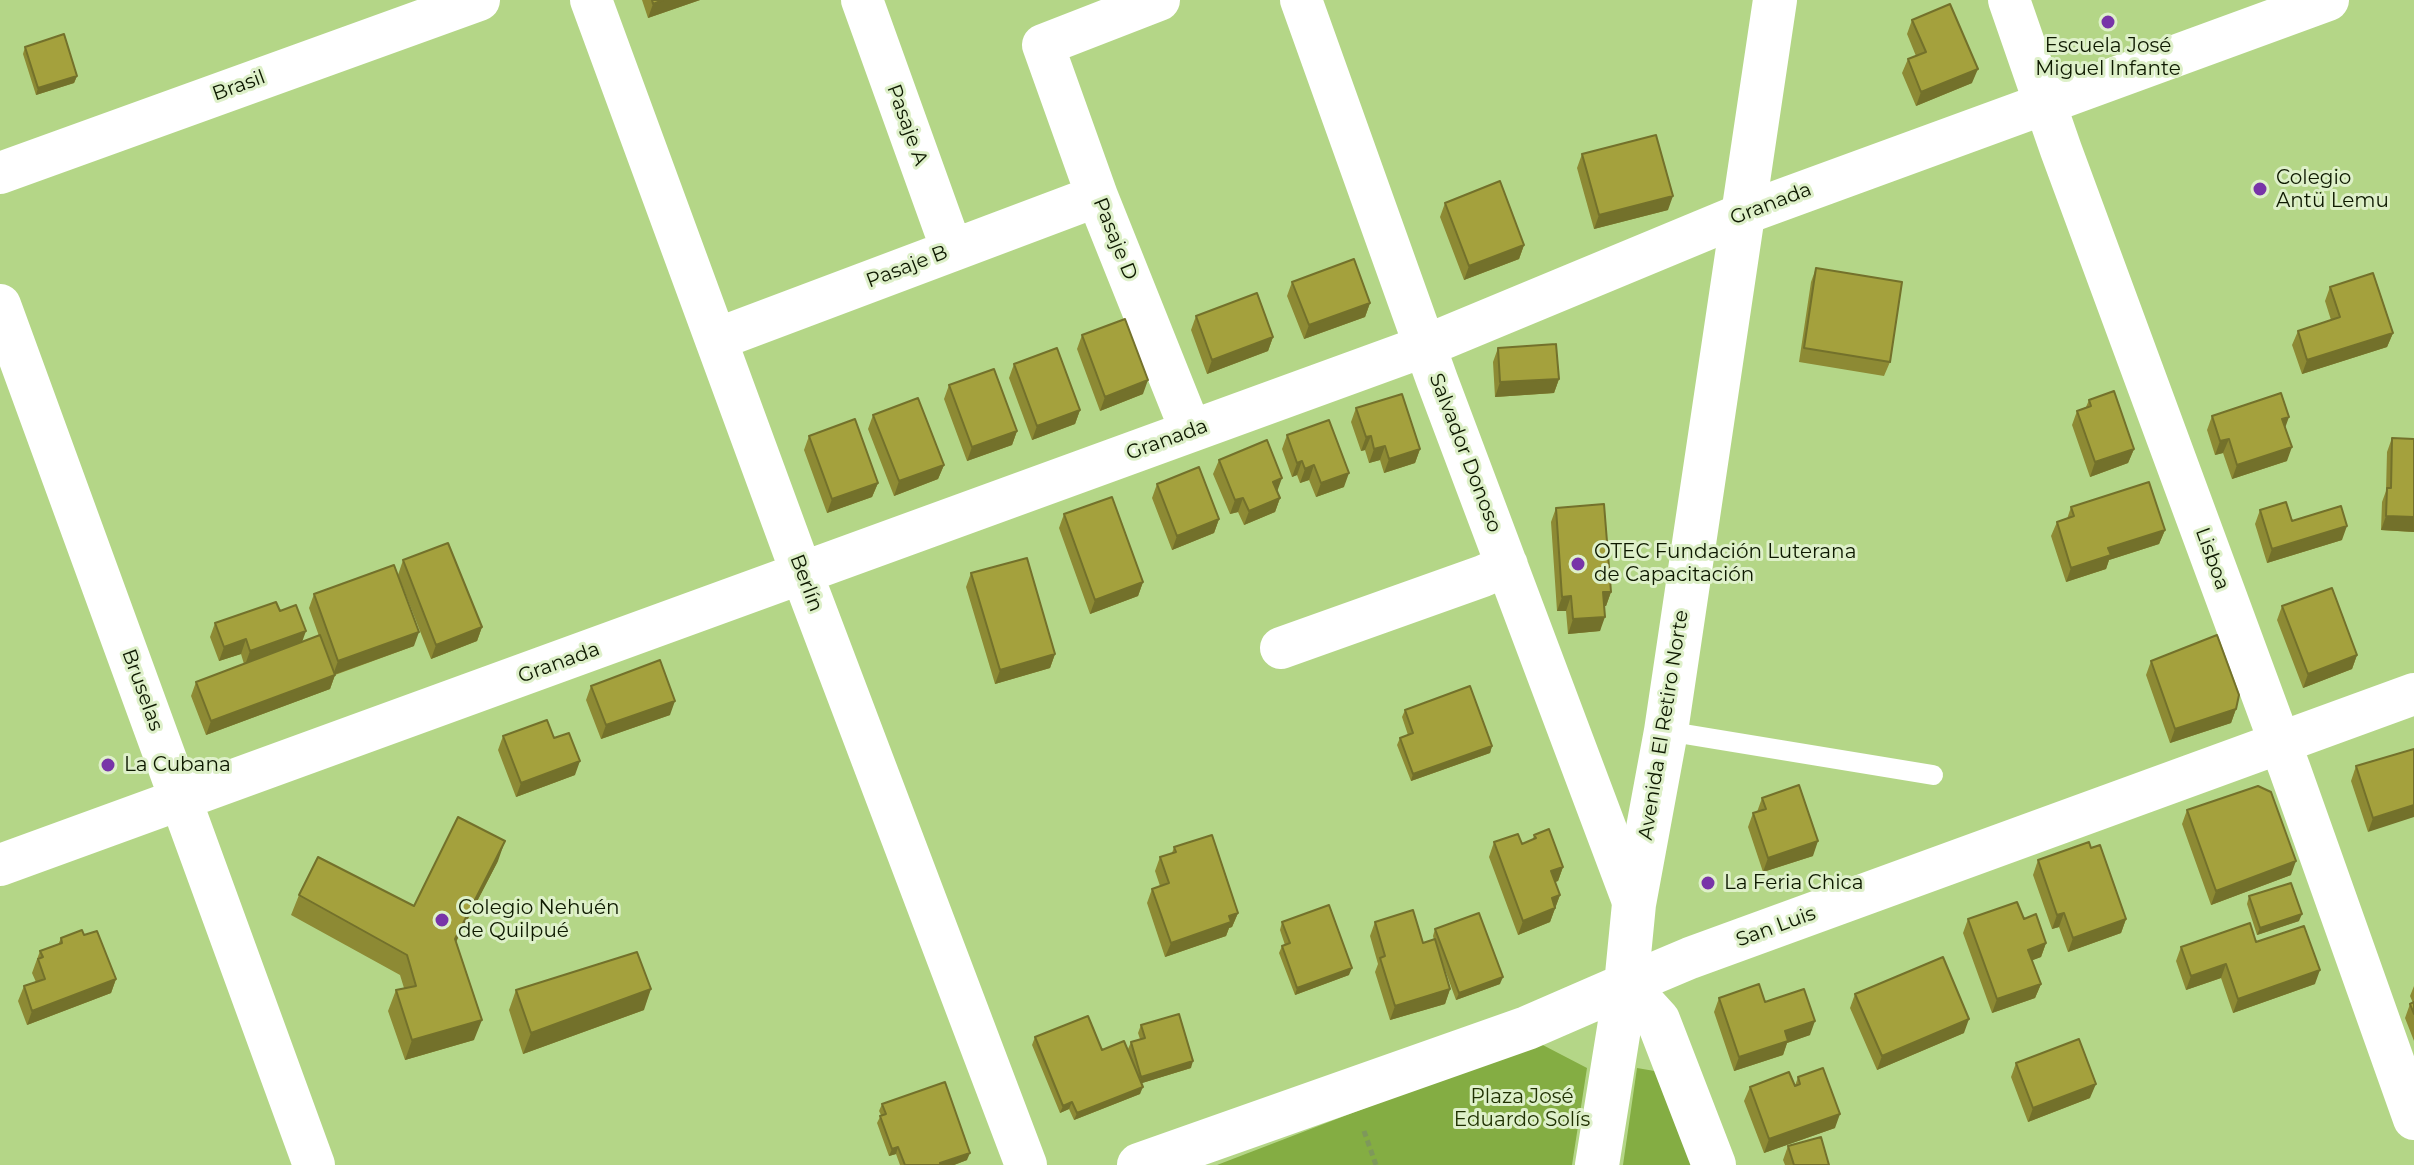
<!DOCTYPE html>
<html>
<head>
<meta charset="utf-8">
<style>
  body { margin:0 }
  canvas { display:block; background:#b4d687 }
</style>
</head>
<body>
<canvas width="2414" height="1165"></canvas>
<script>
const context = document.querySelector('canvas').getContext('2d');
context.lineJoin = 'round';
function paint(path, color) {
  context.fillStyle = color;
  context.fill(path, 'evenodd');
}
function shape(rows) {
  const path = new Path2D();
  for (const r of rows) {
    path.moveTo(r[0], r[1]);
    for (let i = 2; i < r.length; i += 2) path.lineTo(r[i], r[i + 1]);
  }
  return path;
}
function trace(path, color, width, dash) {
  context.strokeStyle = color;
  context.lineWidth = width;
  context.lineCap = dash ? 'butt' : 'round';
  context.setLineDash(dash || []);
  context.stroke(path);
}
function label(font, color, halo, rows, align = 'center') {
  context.font = font + ' Montserrat,sans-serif';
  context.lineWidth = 6;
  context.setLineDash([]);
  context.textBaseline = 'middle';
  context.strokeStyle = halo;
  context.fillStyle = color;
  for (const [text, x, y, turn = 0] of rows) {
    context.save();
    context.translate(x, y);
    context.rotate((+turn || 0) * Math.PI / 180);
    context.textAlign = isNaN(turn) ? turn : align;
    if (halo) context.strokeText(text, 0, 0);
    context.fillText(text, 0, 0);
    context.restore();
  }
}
paint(shape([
  [1537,1042,1587,1068,1572,1165,1217,1165],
  [1637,1068,1672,1074,1705,1165,1623,1165]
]), '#84ad43');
trace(shape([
  [1364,1131,1376,1165]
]), '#7e985b', 5, [6, 4]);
trace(shape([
  [1666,731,1933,775]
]), '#fff', 20);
trace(shape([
  [591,0,802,574,1026,1165],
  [862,0,952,250],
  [1159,0,1043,45,1097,196,1191,431],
  [1301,0,1437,380,1634,904],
  [2009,0,2061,150,2290,770,2414,1119],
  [0,173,479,0],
  [0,305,314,1165],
  [717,339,1097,196],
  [1281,648,1483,576,1507,565],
  [0,865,1425,346,1743,214,2328,0],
  [1626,985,1690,958,2414,694]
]), '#fff', 42);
trace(shape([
  [1626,985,1658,1020,1714,1165],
  [1139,1165,1527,1028,1626,985],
  [1597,1165,1626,985,1634,904,1666,731,1775,0]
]), '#fff', 44);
paint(shape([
  [642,0,700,0,648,18],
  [1912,20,1972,83,1916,106,1902,73,1908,59,1916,56,1907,34],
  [25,47,77,76,74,83,36,95,23,54],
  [1582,154,1668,210,1594,229,1577,168],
  [1445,203,1524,245,1519,259,1464,280,1440,217],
  [1816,268,1890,362,1884,376,1799,362,1811,282],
  [1292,282,1370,303,1365,317,1304,339,1287,296],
  [2330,287,2393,333,2387,347,2302,374,2292,345,2298,331,2331,320,2325,301],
  [1196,316,1273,337,1268,351,1207,374,1191,330],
  [1082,335,1143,394,1100,411,1077,349],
  [1498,348,1559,379,1554,393,1495,397,1493,362],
  [1014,364,1080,410,1075,424,1032,440,1009,378],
  [949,385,1017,431,1012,445,967,461,944,399],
  [2089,400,2134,449,2128,463,2090,477,2072,425,2077,411,2086,407],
  [1356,408,1420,449,1415,463,1384,473,1380,460,1369,463,1365,450,1361,451,1351,422],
  [873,415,944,465,938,479,894,496,868,429],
  [2212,416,2285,428,2287,461,2232,479,2223,453,2215,455,2207,430],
  [1287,435,1344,487,1316,497,1309,480,1300,483,1297,475,1292,477,1282,449],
  [809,436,878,483,872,497,827,513,804,450],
  [2392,438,2414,532,2381,530,2382,502,2386,491,2387,452],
  [1219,460,1277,492,1280,498,1275,512,1244,525,1238,512,1230,514,1213,474],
  [1157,484,1219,519,1214,533,1172,550,1152,498],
  [2071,507,2165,530,2159,544,2109,560,2106,569,2066,582,2051,536,2057,522,2067,519],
  [1556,508,1611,592,1606,606,1604,606,1600,631,1568,634,1566,611,1557,611,1551,522],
  [2260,510,2292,521,2342,540,2267,563,2255,524],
  [1064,514,1143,582,1138,596,1090,614,1059,528],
  [403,560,482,627,477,641,431,659,398,575],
  [971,573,1055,654,1050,668,995,684,966,587],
  [314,594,414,646,335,675,330,689,206,735,191,696,196,682,244,664,241,654,219,661,210,637,215,623,302,642,319,636,309,608],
  [2282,606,2357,655,2352,669,2303,688,2277,620],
  [2151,661,2236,709,2231,723,2170,743,2146,675],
  [591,686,670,715,601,739,586,700],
  [1405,710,1492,746,1490,753,1411,781,1397,745,1400,738,1408,735,1402,717],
  [503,736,575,775,516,797,498,750],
  [2414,749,2368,832,2351,781,2356,766],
  [1762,798,1813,856,1763,872,1748,827,1753,813,1757,812],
  [2187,810,2291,875,2211,905,2182,824],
  [1534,835,1563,867,1558,881,1555,882,1560,895,1550,922,1518,935,1489,857,1494,842,1522,844,1533,839],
  [1174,847,1238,913,1232,927,1229,928,1226,936,1165,957,1147,903,1152,889,1160,886,1155,871,1160,857,1172,853],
  [2038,860,2126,919,2121,933,2068,952,2059,927,2052,929,2033,875],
  [498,861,456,942,474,1040,405,1060,388,1011,396,990,404,988,400,975,291,915,299,895,414,906],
  [2249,896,2299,921,2257,935,2247,904],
  [1968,919,2046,943,2041,957,2032,960,2041,984,2035,998,1992,1013,1963,933],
  [1282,922,1349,975,1295,995,1279,953,1282,946,1285,945,1280,930],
  [1375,922,1423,943,1434,940,1433,936,1435,929,1500,984,1456,1000,1437,948,1450,989,1445,1004,1390,1020,1375,972,1378,964,1370,936],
  [84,935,116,979,111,993,27,1025,18,1001,24,986,36,982,32,973,40,951,58,945,61,938],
  [2256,942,2315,984,2233,1013,2221,978,2186,990,2176,961,2181,947],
  [2414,986,2414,1041,2405,1018,2410,1004,2413,1003,2410,996],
  [516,990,644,1010,523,1054,509,1010],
  [1855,994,1964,1033,1877,1070,1850,1008],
  [1719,998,1765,1002,1810,1035,1787,1043,1783,1055,1734,1071,1714,1012],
  [1141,1025,1191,1068,1142,1083,1140,1094,1074,1120,1069,1109,1060,1113,1032,1045,1035,1037,1102,1050,1128,1049,1131,1042,1140,1039,1138,1033],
  [2016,1063,2090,1098,2028,1122,2011,1077],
  [1798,1077,1835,1128,1764,1153,1744,1101,1750,1087,1795,1086],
  [882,1104,967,1160,954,1165,900,1165,896,1154,889,1156,877,1123,881,1115,879,1111],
  [1788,1146,1829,1165,1785,1165,1783,1160]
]), '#8d8a34');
paint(shape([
  [663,0,700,0,648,18,653,4],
  [1978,69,1972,83,1916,106,1921,92],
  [77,76,74,83,36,95,38,88],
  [1673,196,1668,210,1594,229,1599,215],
  [1524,245,1519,259,1464,280,1469,266],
  [1370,303,1365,317,1304,339,1309,325],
  [2393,333,2387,347,2302,374,2307,360],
  [1273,337,1268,351,1207,374,1212,360],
  [1559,379,1554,393,1495,397,1500,382],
  [1148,380,1143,394,1100,411,1105,397],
  [1080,410,1075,424,1032,440,1037,426],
  [2289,417,2284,431,2282,419],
  [1017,431,1012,445,967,461,972,447],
  [1371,436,1365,450,1361,451,1366,437],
  [2229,439,2223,453,2215,455,2220,441],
  [1385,446,1380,460,1369,463,1374,449],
  [2292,447,2287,461,2232,479,2237,465],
  [1420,449,1415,463,1384,473,1389,459],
  [2134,449,2128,463,2090,477,2095,462],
  [1302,461,1297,475,1292,477,1297,463],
  [944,465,938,479,894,496,899,481],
  [1314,465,1309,480,1300,483,1305,469],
  [1349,473,1344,487,1316,497,1321,483],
  [1282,478,1277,492,1273,482],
  [878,483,872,497,827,513,832,499],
  [1243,498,1238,512,1230,514,1235,500],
  [1280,498,1275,512,1244,525,1249,511],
  [2386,516,2414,517,2414,532,2381,530],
  [1219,519,1214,533,1172,550,1177,536],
  [2347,526,2342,540,2267,563,2272,549],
  [2165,530,2159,544,2109,560,2106,569,2066,582,2071,568,2108,548],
  [1143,582,1138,596,1090,614,1095,600],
  [1603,592,1611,592,1606,606,1598,606],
  [1571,596,1566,611,1557,611,1562,597],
  [1605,617,1600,631,1568,634,1573,619],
  [482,627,477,641,431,659,436,645],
  [306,631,301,645,245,665,250,651],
  [419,632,414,646,333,675,338,661],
  [246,639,241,654,219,661,224,647],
  [1055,654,1050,668,995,684,1000,670],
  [2357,655,2352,669,2303,688,2308,674],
  [335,675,330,689,206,735,211,721],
  [675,701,670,715,601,739,606,725],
  [2236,709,2231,723,2170,743,2175,729],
  [1492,746,1490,753,1411,781,1413,774],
  [580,761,575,775,516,797,521,783],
  [2414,805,2414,817,2368,832,2373,818],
  [505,841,498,861,447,959,455,939],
  [1818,841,1813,856,1763,872,1768,858],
  [2296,861,2291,875,2211,905,2216,891],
  [1563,867,1558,881,1546,885,1551,871],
  [1560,895,1550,922,1518,935,1523,921,1552,898],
  [1238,913,1232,927,1229,928,1226,936,1165,957,1171,943,1229,916],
  [2064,913,2059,927,2052,929,2057,915],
  [2302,914,2299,921,2257,935,2260,928],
  [2126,919,2121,933,2068,952,2073,938],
  [2046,943,2041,957,2023,964,2028,950],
  [2226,964,2221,978,2186,990,2191,976],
  [1352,968,1349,975,1295,995,1297,988],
  [2320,970,2315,984,2233,1013,2238,999],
  [1503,977,1500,984,1456,1000,1459,993],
  [116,979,111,993,27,1025,32,1011],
  [2041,984,2035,998,1992,1013,1997,999],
  [651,989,644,1010,523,1054,531,1033],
  [1450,989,1445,1004,1390,1020,1395,1006],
  [1969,1019,1964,1033,1877,1070,1882,1056],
  [482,1020,474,1040,405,1060,412,1040],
  [1815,1021,1810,1035,1787,1043,1783,1055,1734,1071,1739,1057,1785,1031],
  [1193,1061,1191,1068,1139,1084,1141,1077],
  [2096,1084,2090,1098,2028,1122,2033,1108],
  [1143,1087,1140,1094,1074,1120,1077,1113],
  [1072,1102,1069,1109,1060,1113,1063,1106],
  [1840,1114,1835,1128,1764,1153,1769,1139],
  [898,1147,896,1154,889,1156,892,1149],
  [970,1153,967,1160,954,1165,939,1165,940,1163]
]), '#73712b');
const building = shape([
  [652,0,663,0,653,4,652,0],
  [1950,4,1978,69,1921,92,1908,59,1926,52,1912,20,1950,4],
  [64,34,77,76,38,88,25,47,64,34],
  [1656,135,1673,196,1599,215,1582,154,1656,135],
  [1500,181,1524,245,1469,266,1445,203,1500,181],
  [1354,259,1370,303,1309,325,1292,282,1354,259],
  [1816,268,1902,282,1890,362,1804,348,1816,268],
  [2373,273,2393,333,2307,360,2298,331,2340,317,2330,287,2373,273],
  [1257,293,1273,337,1212,360,1196,316,1257,293],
  [1125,319,1148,380,1105,397,1082,335,1125,319],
  [1556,344,1559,379,1500,382,1498,348,1556,344],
  [1057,348,1080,410,1037,426,1014,364,1057,348],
  [994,369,1017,431,972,447,949,385,994,369],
  [2114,391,2134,449,2095,462,2077,411,2091,406,2089,400,2114,391],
  [2281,393,2289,417,2282,419,2292,447,2237,465,2229,439,2220,441,2212,416,2281,393],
  [1402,394,1420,449,1389,459,1385,446,1374,449,1371,436,1366,437,1356,408,1402,394],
  [918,398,944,465,899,481,873,415,918,398],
  [855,419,878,483,832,499,809,436,855,419],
  [1329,420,1349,473,1321,483,1314,465,1305,469,1302,461,1297,463,1287,435,1329,420],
  [2392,438,2414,439,2414,517,2386,516,2387,488,2391,488,2392,438],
  [1267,440,1282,478,1273,482,1280,498,1249,511,1243,498,1235,500,1219,460,1267,440],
  [1199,467,1219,519,1177,536,1157,484,1199,467],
  [2149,482,2165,530,2108,548,2111,555,2071,568,2057,522,2074,516,2071,507,2149,482],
  [1112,497,1143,582,1095,600,1064,514,1112,497],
  [2286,502,2292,521,2341,506,2347,526,2272,549,2260,510,2286,502],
  [1604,504,1611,592,1603,592,1605,617,1573,619,1571,596,1562,597,1556,508,1604,504],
  [448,543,482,627,436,645,403,560,448,543],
  [1027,558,1055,654,1000,670,971,573,1027,558],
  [394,565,419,632,338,661,314,594,394,565],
  [2332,588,2357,655,2308,674,2282,606,2332,588],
  [276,602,280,611,296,605,306,631,250,651,246,639,224,647,215,623,276,602],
  [320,635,335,675,211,721,196,682,320,635],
  [2217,635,2239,695,2236,709,2175,729,2151,661,2217,635],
  [660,660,675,701,606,725,591,686,660,660],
  [1470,686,1492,746,1413,774,1400,738,1413,733,1405,710,1470,686],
  [547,720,554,738,569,733,580,761,521,783,503,736,547,720],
  [2414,749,2414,805,2373,818,2356,766,2414,749],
  [1799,785,1818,841,1768,858,1753,813,1766,809,1762,798,1799,785],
  [2258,786,2271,792,2296,861,2216,891,2187,810,2258,786],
  [458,817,505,841,455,939,482,1020,412,1040,396,990,416,986,407,955,299,895,318,857,414,906,458,817],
  [1549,829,1563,867,1551,871,1560,895,1552,898,1555,908,1523,921,1494,842,1518,834,1522,844,1536,838,1534,835,1549,829],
  [1212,835,1238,913,1229,916,1231,922,1171,943,1152,889,1169,883,1160,857,1176,852,1174,847,1212,835],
  [2089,842,2091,848,2100,845,2126,919,2073,938,2064,913,2057,915,2038,860,2089,842],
  [2291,883,2302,914,2260,928,2249,896,2291,883],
  [2017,902,2024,919,2036,914,2046,943,2028,950,2041,984,1997,999,1968,919,2017,902],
  [1329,905,1352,968,1297,988,1282,946,1290,943,1282,922,1329,905],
  [1413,910,1423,943,1435,939,1450,989,1395,1006,1380,958,1385,956,1375,922,1413,910],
  [1479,913,1503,977,1459,993,1435,929,1479,913],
  [2250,923,2256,942,2304,926,2320,970,2238,999,2226,964,2191,976,2181,947,2250,923],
  [82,930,84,935,97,931,116,979,32,1011,24,986,45,979,38,959,43,957,40,951,62,943,61,938,82,930],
  [637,952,651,989,531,1033,516,990,637,952],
  [1943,957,1969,1019,1882,1056,1855,994,1943,957],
  [1759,984,1765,1002,1804,989,1815,1021,1785,1031,1788,1041,1739,1057,1719,998,1759,984],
  [2414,1002,2414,1014,2410,1004,2414,1002],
  [1179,1014,1193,1061,1141,1077,1131,1042,1145,1038,1141,1025,1179,1014],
  [1088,1016,1102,1050,1124,1041,1143,1087,1077,1113,1072,1102,1063,1106,1035,1037,1088,1016],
  [2079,1039,2096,1084,2033,1108,2016,1063,2079,1039],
  [1823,1068,1840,1114,1769,1139,1750,1087,1789,1072,1795,1086,1800,1084,1798,1077,1823,1068],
  [945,1082,970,1153,940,1163,941,1165,905,1165,898,1147,892,1149,880,1116,886,1114,882,1104,945,1082],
  [1821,1137,1829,1165,1794,1165,1788,1146,1821,1137]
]);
paint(building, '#a4a13d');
trace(building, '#73712b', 2);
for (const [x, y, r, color] of [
  [2108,22,8,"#7834a8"],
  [2260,189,8,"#7834a8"],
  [1578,564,8,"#7834a8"],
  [108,765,8,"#7834a8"],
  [1708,883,8,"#7834a8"],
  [442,920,8,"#7834a8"]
]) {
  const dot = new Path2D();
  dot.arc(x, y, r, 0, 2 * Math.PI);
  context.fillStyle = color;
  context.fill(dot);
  trace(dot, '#def0c9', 3);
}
label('20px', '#0e1900', '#def0c9', [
  ["Escuela José",2108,46,"center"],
  ["Miguel Infante",2108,69,"center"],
  ["Colegio",2276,178],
  ["Antü Lemu",2276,201],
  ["OTEC Fundación Luterana",1594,552],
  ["de Capacitación",1594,575],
  ["La Cubana",124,765],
  ["La Feria Chica",1724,883],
  ["Colegio Nehuén",458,908],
  ["de Quilpué",458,931]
], 'left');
label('20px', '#0e1900', '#def0c9', [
  ["Brasil",239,86,-20],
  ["Pasaje A",907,125,70],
  ["Granada",1771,204,-21],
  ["Pasaje D",1115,239,68],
  ["Pasaje B",907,267,-21],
  ["Granada",1167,440,-20],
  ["Salvador Donoso",1465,453,69],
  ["Lisboa",2212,559,70],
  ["Berlín",806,583,69],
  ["Granada",559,663,-20],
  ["Bruselas",142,690,70],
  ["Avenida El Retiro Norte",1664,725,-81],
  ["San Luis",1776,927,-20]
]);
label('20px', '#1f3001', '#def0c9', [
  ["Plaza José",1522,1097],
  ["Eduardo Solís",1522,1120]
]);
</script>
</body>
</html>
